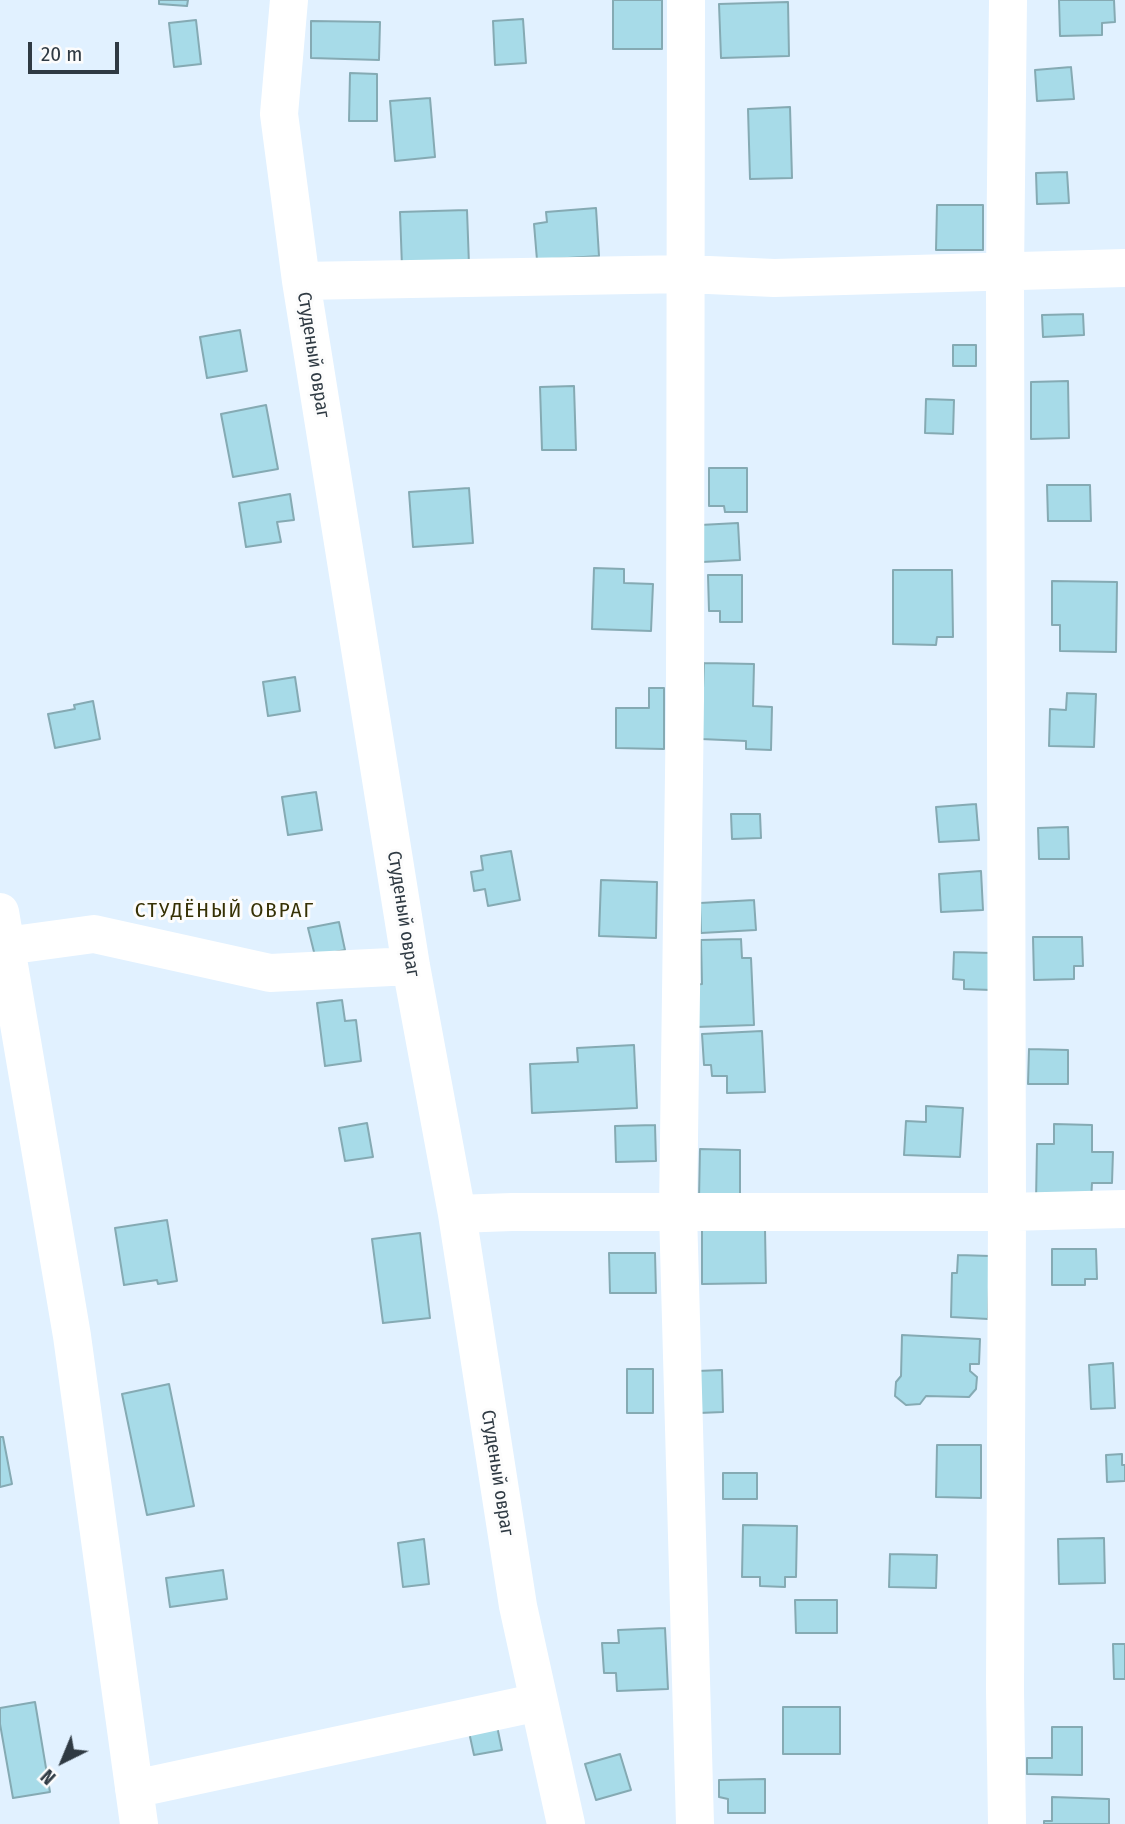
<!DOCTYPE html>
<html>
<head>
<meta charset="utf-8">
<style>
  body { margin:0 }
  #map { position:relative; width:1125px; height:1824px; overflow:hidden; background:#e1f1ff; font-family:"Fira Sans Condensed",sans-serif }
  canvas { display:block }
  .north { position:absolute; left:28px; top:1726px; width:70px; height:70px; -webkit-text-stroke:5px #fcfcfc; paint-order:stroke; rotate:223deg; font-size:19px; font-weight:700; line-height:28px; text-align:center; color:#2f3a43 }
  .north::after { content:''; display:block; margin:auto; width:24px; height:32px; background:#2f3a43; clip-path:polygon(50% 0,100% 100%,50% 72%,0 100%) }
  .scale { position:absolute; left:28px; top:42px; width:91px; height:32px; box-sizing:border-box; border:4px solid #2f3a43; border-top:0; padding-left:9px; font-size:21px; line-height:24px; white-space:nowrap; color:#2f3a43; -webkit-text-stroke:5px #fcfcfc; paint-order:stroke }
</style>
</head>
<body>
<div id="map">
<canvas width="1125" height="1824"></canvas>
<div class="north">N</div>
<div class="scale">20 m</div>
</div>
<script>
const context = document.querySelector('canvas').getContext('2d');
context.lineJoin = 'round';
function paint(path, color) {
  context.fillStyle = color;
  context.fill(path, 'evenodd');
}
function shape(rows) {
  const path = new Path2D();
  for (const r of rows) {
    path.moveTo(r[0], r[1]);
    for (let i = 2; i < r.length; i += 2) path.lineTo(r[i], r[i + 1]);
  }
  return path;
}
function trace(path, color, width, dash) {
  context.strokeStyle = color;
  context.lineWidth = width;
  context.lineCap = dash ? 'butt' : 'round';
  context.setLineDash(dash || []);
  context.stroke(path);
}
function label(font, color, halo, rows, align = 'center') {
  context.font = font + ' "Fira Sans Condensed",sans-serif';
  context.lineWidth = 6;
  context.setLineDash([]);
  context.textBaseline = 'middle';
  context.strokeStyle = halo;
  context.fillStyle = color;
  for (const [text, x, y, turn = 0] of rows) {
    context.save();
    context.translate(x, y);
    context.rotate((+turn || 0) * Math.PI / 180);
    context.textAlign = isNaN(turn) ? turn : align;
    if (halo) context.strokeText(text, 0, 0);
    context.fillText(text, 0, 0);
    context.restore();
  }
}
const building = shape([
  [159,0,188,0,187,6,159,4,159,0],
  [613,0,662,0,662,49,613,49,613,0],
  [1059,0,1114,0,1115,22,1102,23,1102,35,1060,36,1059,0],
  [788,2,789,56,721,58,719,4,788,2],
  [523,19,526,63,495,65,493,21,523,19],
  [196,20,201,64,174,67,169,23,196,20],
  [311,21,380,22,379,60,311,58,311,21],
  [1071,67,1074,99,1037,101,1035,70,1071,67],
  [350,73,377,74,377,121,349,121,350,73],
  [430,98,435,157,395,161,390,101,430,98],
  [790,107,792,178,750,179,748,109,790,107],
  [1067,172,1069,203,1037,204,1036,173,1067,172],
  [937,205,983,205,983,250,936,250,937,205],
  [596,208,599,256,537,260,534,224,547,222,546,212,596,208],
  [467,210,469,265,402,267,400,212,467,210],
  [1083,314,1084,335,1043,337,1042,315,1083,314],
  [240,330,247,371,207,378,200,337,240,330],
  [953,345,976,345,976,366,953,366,953,345],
  [1068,381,1069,438,1031,439,1031,382,1068,381],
  [574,386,576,450,542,450,540,387,574,386],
  [926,399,954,400,953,434,925,433,926,399],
  [266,405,278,469,233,477,221,414,266,405],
  [709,468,747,468,747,512,725,512,724,506,709,506,709,468],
  [1047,485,1090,485,1091,521,1048,521,1047,485],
  [469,488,473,543,413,547,409,492,469,488],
  [290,494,294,520,277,522,281,542,246,547,239,503,290,494],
  [738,523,740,560,702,562,700,525,738,523],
  [594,568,624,569,624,583,653,584,651,631,592,629,594,568],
  [893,570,952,570,953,637,937,637,936,645,893,644,893,570],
  [708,575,742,575,742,622,720,622,720,611,709,611,708,575],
  [1052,581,1117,582,1116,652,1060,651,1060,625,1052,625,1052,581],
  [704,663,754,664,753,706,772,707,771,750,746,749,746,741,701,739,704,663],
  [295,677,300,711,268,716,263,682,295,677],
  [649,688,664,688,664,749,616,748,616,708,649,708,649,688],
  [1067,693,1096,694,1094,747,1049,746,1050,709,1066,710,1067,693],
  [93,701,100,739,55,748,48,714,75,709,74,705,93,701],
  [316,792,322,830,288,835,282,797,316,792],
  [976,804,979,840,939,842,936,807,976,804],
  [731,814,760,814,761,838,732,839,731,814],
  [1068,827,1069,859,1039,859,1038,828,1068,827],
  [511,851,520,900,488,906,485,889,474,891,471,872,483,870,481,856,511,851],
  [981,871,983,910,941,912,939,874,981,871],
  [601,880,657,882,656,938,599,936,601,880],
  [754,900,756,930,701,933,700,903,754,900],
  [339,922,345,950,315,956,308,928,339,922],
  [1033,937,1082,937,1083,966,1074,966,1074,979,1034,980,1033,937],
  [741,939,742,958,751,958,754,1025,696,1027,694,985,702,984,701,940,741,939],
  [954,952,992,953,991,990,964,989,964,980,953,979,954,952],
  [342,1000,345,1021,356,1020,361,1061,325,1066,317,1003,342,1000],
  [762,1031,765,1092,727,1093,727,1076,712,1076,711,1065,704,1065,702,1034,762,1031],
  [634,1045,637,1108,532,1113,530,1064,578,1062,577,1048,634,1045],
  [1029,1049,1068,1050,1068,1084,1028,1084,1029,1049],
  [926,1106,963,1108,960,1157,904,1155,906,1121,926,1122,926,1106],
  [367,1123,373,1157,345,1161,339,1128,367,1123],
  [1054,1124,1092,1125,1092,1152,1113,1152,1112,1183,1092,1183,1091,1202,1036,1202,1037,1144,1054,1144,1054,1124],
  [655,1125,656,1161,616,1162,615,1126,655,1125],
  [700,1149,740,1150,740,1199,699,1199,700,1149],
  [167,1220,177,1281,158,1284,157,1280,124,1285,115,1228,167,1220],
  [702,1229,765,1229,766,1283,702,1284,702,1229],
  [420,1233,430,1318,383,1323,372,1239,420,1233],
  [1052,1249,1096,1249,1097,1279,1085,1279,1085,1285,1052,1285,1052,1249],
  [609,1253,655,1253,656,1293,610,1293,609,1253],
  [958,1255,990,1256,988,1319,951,1317,952,1273,957,1273,958,1255],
  [902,1335,980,1339,979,1364,970,1364,970,1371,977,1377,976,1389,969,1397,926,1396,920,1404,906,1405,895,1396,896,1382,901,1376,902,1335],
  [1113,1363,1115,1408,1091,1409,1089,1365,1113,1363],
  [627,1369,653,1369,653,1413,627,1413,627,1369],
  [722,1370,723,1412,699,1413,697,1371,722,1370],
  [169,1384,194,1506,147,1515,122,1394,169,1384],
  [0,1437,3,1437,12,1484,0,1487,0,1437],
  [937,1445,981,1445,981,1498,936,1497,937,1445],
  [1122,1454,1122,1465,1125,1465,1125,1481,1107,1482,1106,1455,1122,1454],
  [723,1473,757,1473,757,1499,723,1499,723,1473],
  [743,1525,797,1526,796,1577,785,1577,785,1587,760,1586,760,1577,742,1577,743,1525],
  [1104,1538,1105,1583,1059,1584,1058,1539,1104,1538],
  [424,1539,429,1584,403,1587,398,1543,424,1539],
  [890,1554,937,1555,936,1588,889,1587,890,1554],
  [223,1570,227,1599,170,1607,166,1578,223,1570],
  [795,1600,837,1600,837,1633,796,1633,795,1600],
  [665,1628,668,1689,617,1691,616,1673,604,1673,602,1643,619,1643,618,1630,665,1628],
  [1113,1644,1125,1644,1125,1679,1114,1679,1113,1644],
  [35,1702,50,1792,13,1798,0,1724,0,1708,35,1702],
  [783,1707,840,1707,840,1754,783,1754,783,1707],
  [497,1726,502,1750,474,1755,469,1732,497,1726],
  [1052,1727,1082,1727,1082,1775,1027,1774,1027,1758,1052,1758,1052,1727],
  [620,1754,631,1790,596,1800,585,1764,620,1754],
  [765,1779,765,1813,728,1813,728,1799,719,1797,719,1780,765,1779],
  [1052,1797,1109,1799,1109,1824,1044,1824,1044,1821,1052,1821,1052,1797]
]);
paint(building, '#a7dbe8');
trace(building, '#85aab3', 2);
trace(shape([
  [289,0,279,114,301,281,411,966,457,1214,518,1606,566,1824],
  [686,0,685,701,678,1212,695,1824],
  [301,281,687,274,774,278,1125,268],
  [0,912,72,1336,139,1824],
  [6,946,94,934,270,973,411,966],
  [457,1214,512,1212,1007,1212,1125,1209],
  [134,1789,539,1702],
  [1007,1824,1005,1690,1007,1212,1005,273,1008,0]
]), '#fff', 38);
label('19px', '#2f3a43', '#fcfcfc', [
  ["Студеный овраг",313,355,81],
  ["Студеный овраг",403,914,81],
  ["Студеный овраг",497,1473,81]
]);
context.letterSpacing = '2px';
label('21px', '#363105', '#fcfcfc', [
  ["СТУДЁНЫЙ ОВРАГ",225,911]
]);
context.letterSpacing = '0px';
</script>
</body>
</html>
